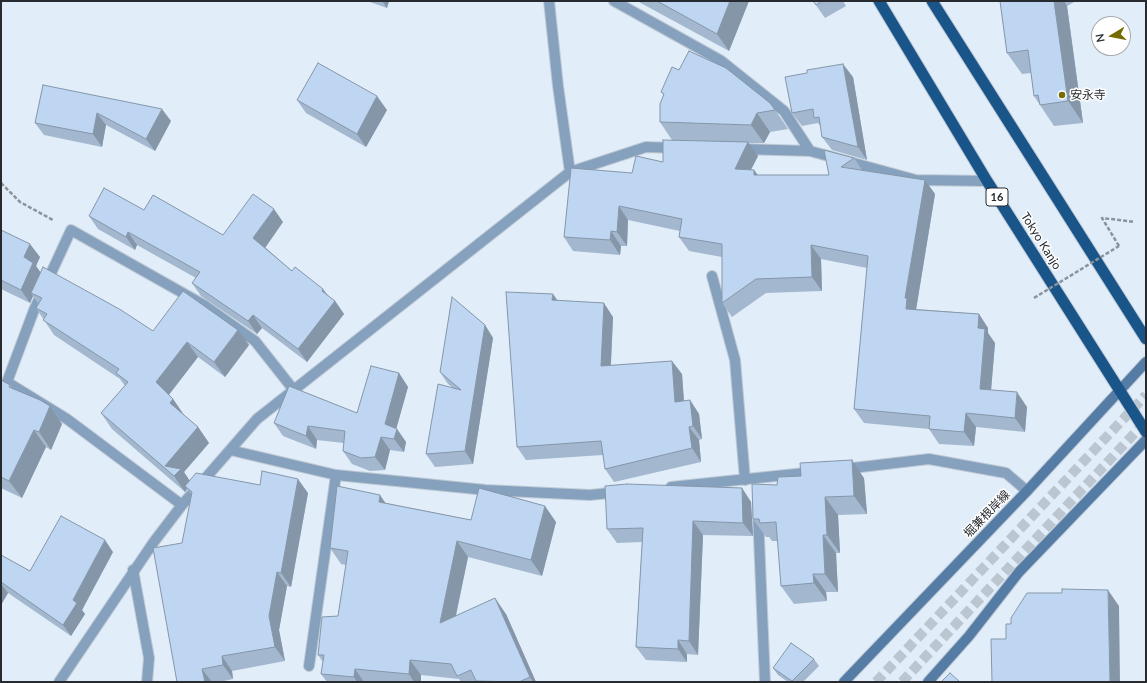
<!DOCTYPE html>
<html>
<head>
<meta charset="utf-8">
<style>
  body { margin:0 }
  #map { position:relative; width:1147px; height:683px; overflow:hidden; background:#e1edf9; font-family:Lato,sans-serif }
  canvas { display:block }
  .frame { position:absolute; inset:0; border:2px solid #272b30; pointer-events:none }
  .north { position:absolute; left:1091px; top:16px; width:40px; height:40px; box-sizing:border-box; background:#fff; border:1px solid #a9aaac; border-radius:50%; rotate:260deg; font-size:11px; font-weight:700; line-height:16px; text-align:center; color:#272b30 }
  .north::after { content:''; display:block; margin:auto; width:14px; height:18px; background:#776b04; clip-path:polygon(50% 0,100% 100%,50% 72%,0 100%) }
</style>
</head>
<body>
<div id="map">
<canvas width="1147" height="683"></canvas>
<div class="frame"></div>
<div class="north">N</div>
</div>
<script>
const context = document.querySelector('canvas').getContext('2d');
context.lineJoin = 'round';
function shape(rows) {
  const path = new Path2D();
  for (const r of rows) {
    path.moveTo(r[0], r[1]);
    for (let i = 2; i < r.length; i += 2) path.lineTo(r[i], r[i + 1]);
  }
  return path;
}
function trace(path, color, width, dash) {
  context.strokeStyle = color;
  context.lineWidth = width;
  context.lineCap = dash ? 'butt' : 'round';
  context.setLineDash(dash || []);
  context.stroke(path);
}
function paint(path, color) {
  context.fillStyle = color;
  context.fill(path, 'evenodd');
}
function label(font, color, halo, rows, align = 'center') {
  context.font = font + ' Lato,"Noto Sans JP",sans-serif';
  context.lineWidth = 3;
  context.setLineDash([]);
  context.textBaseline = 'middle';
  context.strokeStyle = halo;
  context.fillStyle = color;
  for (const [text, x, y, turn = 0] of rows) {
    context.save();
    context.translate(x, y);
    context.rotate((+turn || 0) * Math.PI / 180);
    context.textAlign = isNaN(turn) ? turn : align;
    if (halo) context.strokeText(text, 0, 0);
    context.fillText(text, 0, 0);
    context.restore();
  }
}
trace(shape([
  [876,682,1146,395],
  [902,682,1146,421]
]), '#bcc6d1', 10, [10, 5]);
const service = shape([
  [309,666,336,475]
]);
const minor = shape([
  [549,1,558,86,570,172],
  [614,1,720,60,784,111,810,151],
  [741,149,810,151,916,180,987,181],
  [712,276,735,360,745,480],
  [230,450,336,475,486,490,590,495,619,492],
  [844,469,929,459,1006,473,1027,491],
  [671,487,814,472],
  [182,505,67,419,7,382,34,310,71,230,204,305,255,341,293,389],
  [758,514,765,682],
  [133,570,149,658,147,682],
  [59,682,153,543,182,505,257,419,570,172,646,147,677,148]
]);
const secondary = shape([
  [844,682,1027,491,1146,362],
  [928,682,969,636,1019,572,1146,440]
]);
const trunk = shape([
  [879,1,987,181,1146,432],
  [932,1,1146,339]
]);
trace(service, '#c0cad5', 12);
trace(minor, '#c0cad5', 12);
trace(secondary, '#c0cad5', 12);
trace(trunk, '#c0cad5', 13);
trace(shape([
  [1,183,20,202,53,220],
  [1119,246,1102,218,1135,222]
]), '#8b939c', 2.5, [4, 2]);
trace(service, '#86a1bd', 10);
trace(minor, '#86a1bd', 10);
trace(secondary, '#557ca5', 10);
trace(trunk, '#1a558a', 11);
trace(shape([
  [1034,298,1119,246]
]), '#8b939c', 2.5, [4, 2]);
paint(shape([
  [367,1,389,1,387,8],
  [637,1,749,1,729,51],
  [813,1,843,1,846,6,825,18],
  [1000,1,1076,1,1067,6,1083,123,1054,126,1034,96,1031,73,1022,74,1007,53],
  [679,70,770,103,788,129,770,132,764,143,748,143,758,156,751,170,754,170,758,175,829,175,824,150,854,158,862,170,925,180,935,194,916,309,979,314,988,328,988,333,995,343,991,390,1027,407,1025,432,976,427,974,446,939,444,929,429,864,423,854,409,867,268,821,259,822,291,766,293,732,317,722,303,722,257,689,251,679,237,680,231,628,220,627,246,621,246,620,255,573,251,564,237,632,173,663,162,672,140,660,122,664,95,661,92],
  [853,77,867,160,832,150,822,137,821,127,818,123,802,126,792,113],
  [43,85,171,121,155,151,106,125,102,147,44,135,35,123],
  [297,100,387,110,366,147,306,113],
  [144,210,223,235,283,222,265,247,292,271,335,301,344,314,307,362,262,328,257,334,201,296,192,283,196,278,137,245,135,250,98,229,89,216],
  [1,230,40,257,36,266,41,273,153,331,249,345,225,377,198,357,169,395,173,399,184,415,198,427,209,443,184,472,189,481,260,485,308,493,291,587,287,586,279,630,285,661,232,671,233,679,219,682,177,682,182,543,192,495,187,489,185,492,112,429,101,413,125,386,120,379,54,335,36,308,38,303,33,296,30,303,1,289],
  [553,294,557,301,613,317,611,365,682,374,684,401,690,400,699,414,702,439,699,440,701,462,614,482,605,469,603,455,526,460,517,447],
  [485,325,493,338,473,464,435,467,426,454,453,388,448,384,440,372],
  [399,373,408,387,396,428,406,442,404,452,390,450,385,470,370,471,352,464,343,451,344,443,317,440,316,449,283,436,274,423,357,413],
  [1,380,10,385,13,389,50,406,62,424,51,450,46,447,22,498,1,488],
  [864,478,867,514,838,515,840,553,836,553,838,592,826,592,827,601,794,604,781,586,778,541,772,541,769,537,766,537,753,519,777,485],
  [742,488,751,502,753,536,703,535,698,655,687,654,687,662,646,660,636,647,642,542,617,543,607,529],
  [386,503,471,520,556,522,542,576,468,557,456,616,506,614,536,682,461,682,459,679,421,675,421,682,327,682,321,674,323,662,318,655,338,616,346,565,341,564,330,548],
  [113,552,82,610,85,614,71,636,8,593,1,605,1,555,30,571],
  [814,659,819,666,803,682,788,682,778,675,773,668]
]), '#a3b8cf');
paint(shape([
  [382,1,389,1,387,8],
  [730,1,749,1,729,51,717,34],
  [1054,1,1064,1,1067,6,1083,123,1068,101],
  [843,64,853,77,867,160,858,147],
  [377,96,387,110,366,147,357,134],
  [770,103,783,122,788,129,775,110],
  [162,109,171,121,155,151,146,139],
  [97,113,106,125,102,147,93,134],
  [757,113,770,132,764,143,751,125],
  [748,142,758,156,744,183,735,169],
  [754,170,764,184,754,175],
  [925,180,935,194,916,310,906,309,905,298],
  [619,206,628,220,627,246,617,232],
  [274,209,283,222,263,251,253,238],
  [611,231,621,246,620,255,610,240],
  [128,232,137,245,135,250,126,237],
  [30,244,40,257,36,266,43,276,31,293,33,296,30,303,21,290,24,257],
  [811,245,821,259,822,291,812,277],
  [323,289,333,302,322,291],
  [553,294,562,307,552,300],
  [335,301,344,314,307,362,298,349],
  [604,303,613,317,610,380,601,366],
  [979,314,988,328,988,333,995,343,990,403,980,389,978,328],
  [253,315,262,328,257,334,248,321],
  [485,325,493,338,473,464,465,451],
  [238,330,249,345,225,377,214,362],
  [187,342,198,357,167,397,156,382],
  [672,361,682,374,685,416,675,402],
  [399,373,408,387,394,437,385,424],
  [1017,392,1027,407,1025,432,1015,418],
  [173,399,184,415,170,403],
  [690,400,699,414,702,439,693,426],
  [50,406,62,424,51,450,39,432],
  [966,413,976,427,974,446,964,432],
  [308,426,317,440,316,449,306,436],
  [198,427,209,443,184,472,192,484,185,486,187,489,185,492,174,476,165,466],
  [689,427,699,440,701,462,692,448],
  [397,429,406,442,404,452,394,439],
  [34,430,46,447,22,498,9,481],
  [381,437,390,450,385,470,375,457],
  [852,460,864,478,867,514,854,496],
  [298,479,308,493,291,587,281,573],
  [742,488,751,502,753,536,743,523],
  [380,495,391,511,379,502],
  [825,497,838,515,840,553,827,535],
  [545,506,556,522,542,576,531,560],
  [693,521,703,535,698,655,689,641],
  [823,535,836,553,838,592,825,574],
  [105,540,113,552,82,610,85,614,71,636,63,625,73,600],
  [457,541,468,557,451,638,440,623],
  [277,572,287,586,279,630,285,661,275,647,269,616],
  [813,574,826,592,827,601,814,583],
  [1,584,8,593,1,605],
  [1108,590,1119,606,1120,682,1110,682],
  [495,598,506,614,536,682,533,682,530,677],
  [678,640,687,654,687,662,678,649],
  [222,656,232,671,233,679,223,665],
  [410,660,421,675,421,682,414,682,409,674],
  [202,669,212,682,205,682],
  [355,669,364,682,357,682,354,677]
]), '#8596a9');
const building = shape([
  [657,1,730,1,717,34,657,1],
  [813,1,822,1,816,5,813,1],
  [1000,1,1054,1,1068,101,1040,105,1038,95,1034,96,1028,50,1007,53,1000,1],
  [689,51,726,68,770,103,775,110,757,113,751,125,660,122,660,104,664,94,661,92,672,67,679,70,689,51],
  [318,63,377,96,357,134,297,100,318,63],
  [843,64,858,147,822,137,819,117,814,118,813,109,792,113,785,77,807,73,807,70,843,64],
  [43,85,162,109,146,139,97,113,93,134,35,123,43,85],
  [663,140,748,142,735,169,754,170,754,175,829,175,824,150,854,158,841,167,925,180,905,298,907,298,906,309,979,314,978,328,985,329,980,389,1017,392,1015,418,966,413,964,432,929,429,930,416,854,409,868,256,811,245,812,277,756,279,722,303,722,244,679,237,682,219,619,206,617,232,611,231,610,240,564,237,571,168,632,173,636,156,663,162,663,140],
  [104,188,144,210,153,195,223,235,253,194,274,209,253,238,292,271,295,267,323,289,322,291,335,301,298,349,253,315,248,321,192,283,200,272,128,232,126,237,89,216,104,188],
  [1,230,30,244,24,257,33,263,21,290,1,280,1,230],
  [43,267,121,310,153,331,183,291,238,330,214,362,187,342,156,382,173,399,170,403,198,427,165,466,181,469,174,476,101,413,128,382,116,373,119,369,43,320,47,314,36,308,42,298,31,293,43,267],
  [506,292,553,294,552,300,604,303,601,366,672,361,675,402,690,400,693,426,689,427,692,448,605,469,601,441,517,447,506,292],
  [452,297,485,325,465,451,426,454,438,384,461,390,440,372,452,297],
  [371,366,399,373,385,424,397,429,394,439,381,437,375,457,361,458,343,451,345,431,308,426,306,436,274,423,289,386,357,413,371,366],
  [1,380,10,385,9,387,40,400,50,406,39,432,34,430,9,481,1,477,1,380],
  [852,460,854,496,825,497,827,535,823,535,825,574,813,574,814,583,781,586,776,522,760,523,759,519,753,519,752,484,777,485,778,477,801,476,800,463,852,460],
  [262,471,298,479,281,573,277,572,269,616,275,647,222,656,223,665,202,669,205,682,177,682,153,548,182,543,192,492,185,486,196,473,260,485,262,471],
  [627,484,742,488,743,523,693,521,689,641,678,640,678,649,636,647,643,528,607,529,605,486,627,484],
  [337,486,380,495,379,502,471,520,479,488,545,506,531,560,457,541,440,623,495,598,530,677,519,682,476,681,471,670,457,676,451,664,410,660,409,674,355,669,354,677,321,674,324,655,318,655,322,617,338,616,348,551,330,548,337,486],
  [61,516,105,540,73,600,77,603,63,625,1,582,1,555,30,571,61,516],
  [1062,589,1108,590,1110,682,992,682,991,639,1006,639,1006,624,1011,624,1011,618,1027,593,1062,593,1062,589],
  [791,643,814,659,792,681,773,668,791,643],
  [950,673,960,682,941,682,950,673]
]);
paint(building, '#bed6f1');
trace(building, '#8596a9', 1);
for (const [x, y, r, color] of [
  [1062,95,4,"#776b04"]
]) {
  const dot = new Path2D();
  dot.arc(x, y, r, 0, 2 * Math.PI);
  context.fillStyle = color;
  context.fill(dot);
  trace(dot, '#fff', 1.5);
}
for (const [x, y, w] of [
  [997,197,22]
]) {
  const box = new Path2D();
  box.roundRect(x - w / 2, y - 9, w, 18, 3);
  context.fillStyle = '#fff';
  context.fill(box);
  trace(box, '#272b30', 1);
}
label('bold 11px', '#272b30', null, [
  ["16",997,197]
]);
label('12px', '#272b30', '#fff', [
  ["安永寺",1070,95]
], 'left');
label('12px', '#272b30', '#fff', [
  ["Tokyo Kanjo",1041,241,58],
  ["堀兼根岸線",987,514,-46]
]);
</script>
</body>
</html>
